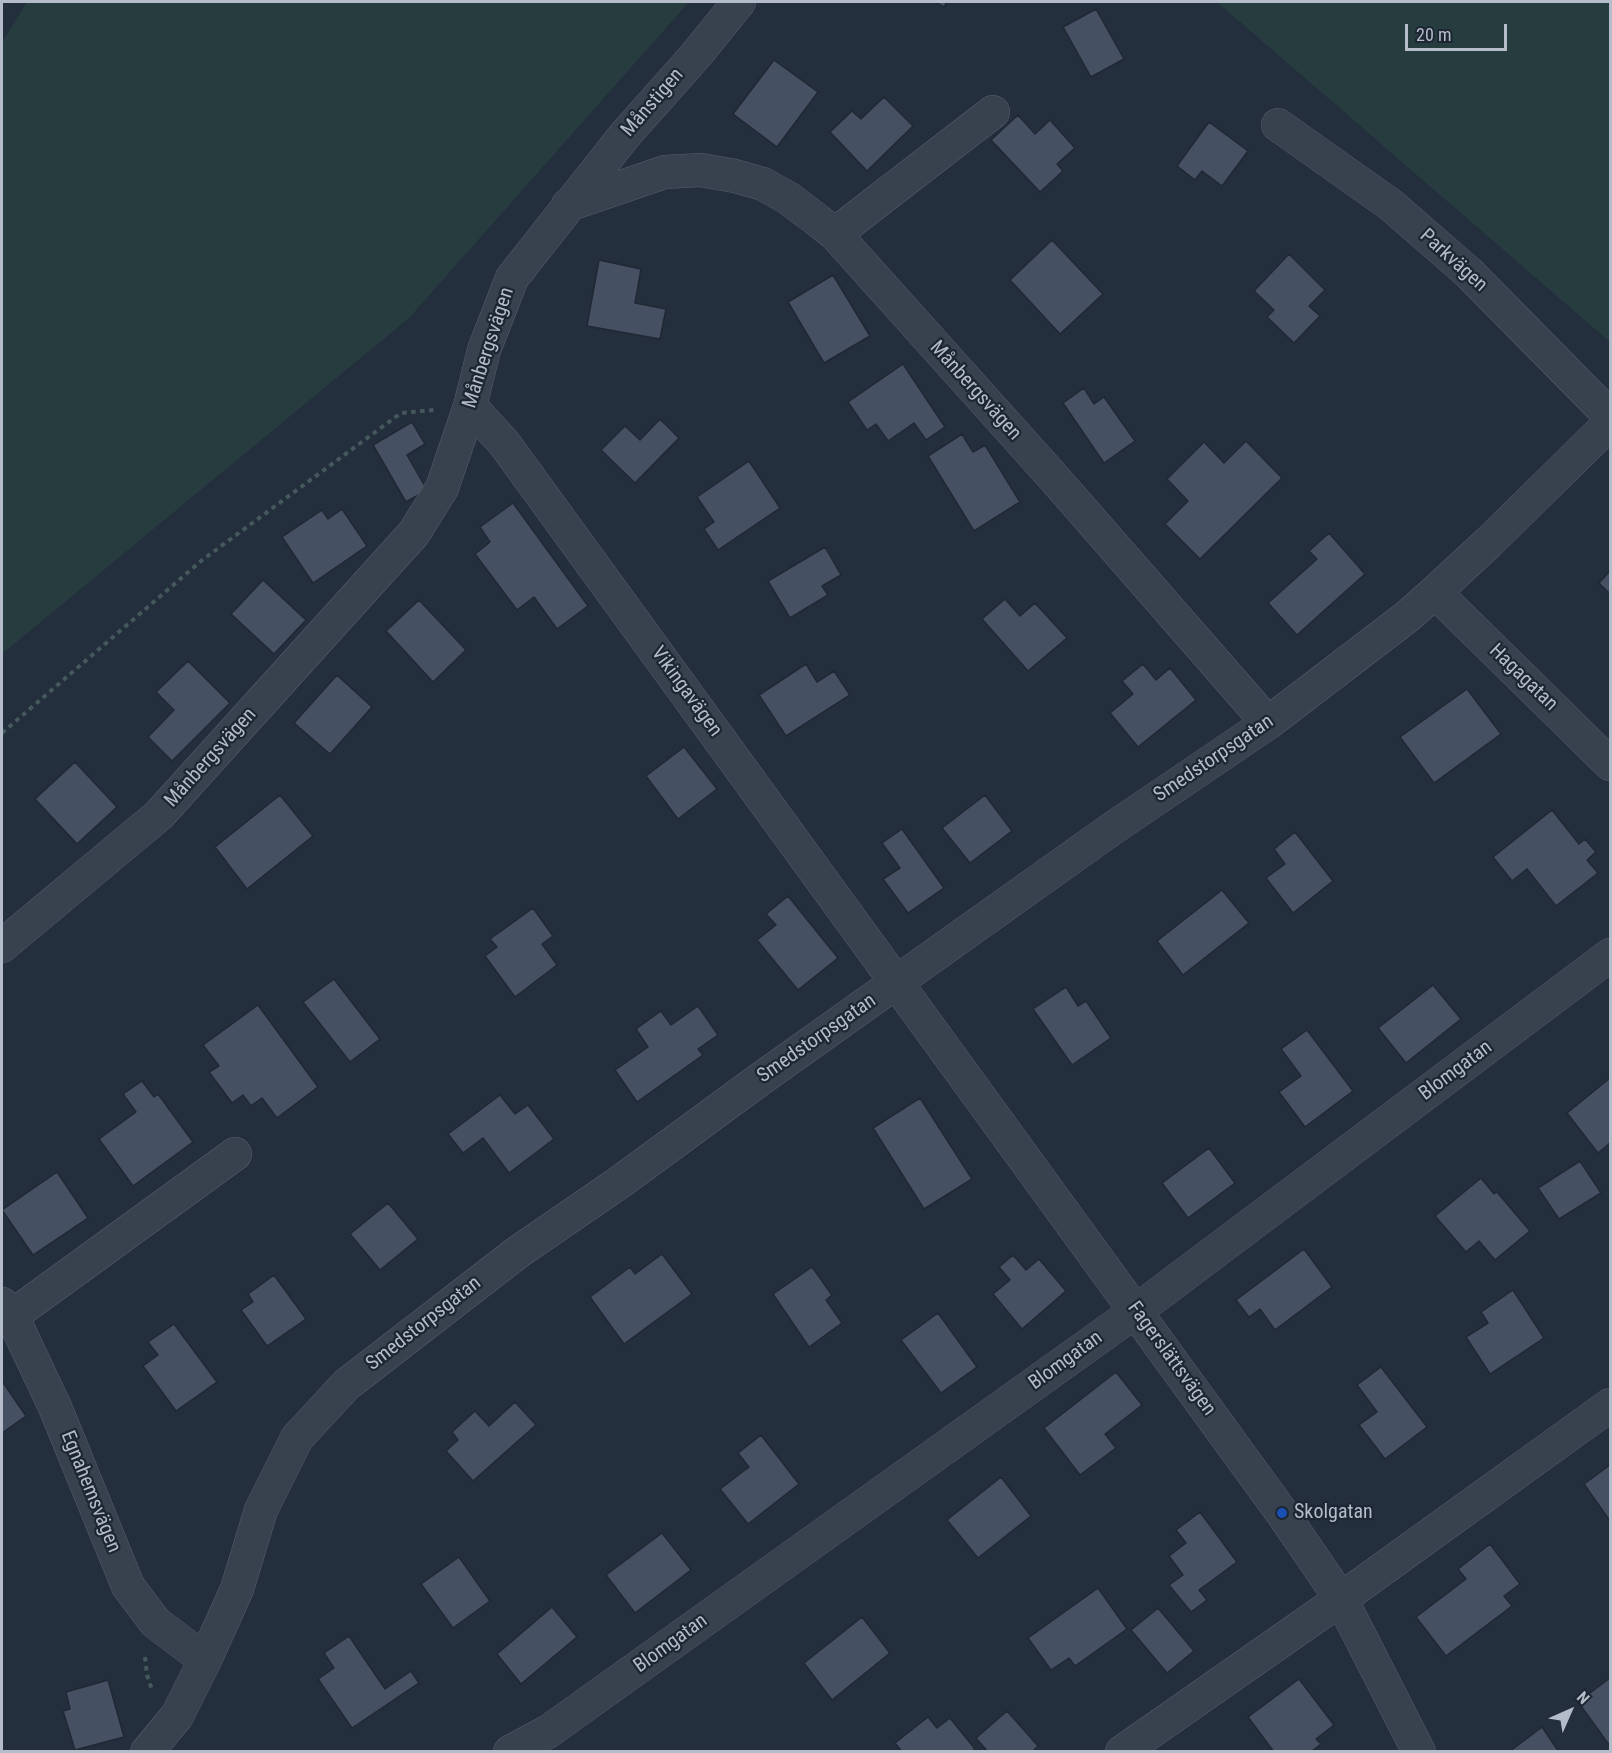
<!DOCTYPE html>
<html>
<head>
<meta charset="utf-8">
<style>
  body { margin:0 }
  #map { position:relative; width:1612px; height:1753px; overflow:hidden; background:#242f3e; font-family:"Roboto Condensed",sans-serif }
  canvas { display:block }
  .frame { position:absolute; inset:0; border:3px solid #b4bcc9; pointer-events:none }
  .north { position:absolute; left:1540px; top:1681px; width:60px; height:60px; -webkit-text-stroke:4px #1d2633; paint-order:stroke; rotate:45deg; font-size:16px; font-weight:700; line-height:24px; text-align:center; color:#b4bcc9 }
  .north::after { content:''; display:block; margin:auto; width:21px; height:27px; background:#b4bcc9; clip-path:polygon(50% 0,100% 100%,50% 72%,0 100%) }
  .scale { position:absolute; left:1405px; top:24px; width:102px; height:27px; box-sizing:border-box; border:3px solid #b4bcc9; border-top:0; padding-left:8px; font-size:18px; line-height:21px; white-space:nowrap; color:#b4bcc9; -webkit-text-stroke:4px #1d2633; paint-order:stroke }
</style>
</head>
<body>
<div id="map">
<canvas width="1612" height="1753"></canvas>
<div class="frame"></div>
<div class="north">N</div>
<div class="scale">20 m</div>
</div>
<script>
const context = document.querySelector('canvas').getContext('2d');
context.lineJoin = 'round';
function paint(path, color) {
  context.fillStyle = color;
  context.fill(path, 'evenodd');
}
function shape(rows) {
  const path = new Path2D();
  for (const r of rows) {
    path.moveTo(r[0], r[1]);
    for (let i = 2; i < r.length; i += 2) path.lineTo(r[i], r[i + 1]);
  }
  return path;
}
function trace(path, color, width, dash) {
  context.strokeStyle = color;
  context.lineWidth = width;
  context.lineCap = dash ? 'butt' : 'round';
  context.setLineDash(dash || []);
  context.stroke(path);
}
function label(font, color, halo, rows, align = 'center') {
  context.font = font + ' "Roboto Condensed",sans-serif';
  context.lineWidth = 4.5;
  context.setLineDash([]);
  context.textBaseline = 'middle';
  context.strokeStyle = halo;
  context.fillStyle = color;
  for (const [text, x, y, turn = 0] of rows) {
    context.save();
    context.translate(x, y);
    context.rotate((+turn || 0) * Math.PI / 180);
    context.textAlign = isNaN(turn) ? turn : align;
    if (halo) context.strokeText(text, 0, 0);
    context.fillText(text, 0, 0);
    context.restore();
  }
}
paint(shape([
  [27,2,689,2,409,318,2,654,2,43],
  [1217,2,1610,2,1610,342]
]), '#263c3f');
const building = shape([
  [935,2,947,2,944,7,935,2],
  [1096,9,1124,59,1091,77,1063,27,1096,9],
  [774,60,818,92,777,147,733,114,774,60],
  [884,97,913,126,867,171,830,132,852,111,861,119,884,97],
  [1018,115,1035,134,1050,120,1075,148,1057,164,1063,171,1040,192,991,140,1018,115],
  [1209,122,1248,151,1222,186,1202,171,1195,180,1177,166,1209,122],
  [1052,240,1103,294,1060,334,1010,280,1052,240],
  [1289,254,1325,290,1309,306,1320,316,1294,343,1267,317,1274,310,1254,291,1289,254],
  [599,260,641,269,635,303,666,309,660,339,587,326,599,260],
  [833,275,870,336,824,363,788,302,833,275],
  [903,364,945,427,926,440,914,423,888,441,876,424,867,430,848,402,903,364],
  [1084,388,1094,404,1104,397,1135,441,1104,463,1063,403,1084,388],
  [660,419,679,438,635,483,601,450,625,426,640,440,660,419],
  [412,422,425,444,407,455,427,490,406,502,373,445,412,422],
  [962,434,973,452,985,445,1020,502,974,531,928,456,962,434],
  [1246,441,1282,478,1200,559,1165,524,1188,501,1167,479,1204,442,1224,463,1246,441],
  [749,461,780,508,718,550,704,529,714,522,697,497,749,461],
  [513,503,588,606,557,629,534,597,517,610,475,554,490,542,480,527,513,503],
  [342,509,367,546,313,583,282,537,322,510,328,519,342,509],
  [1329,533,1365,574,1297,635,1268,603,1317,559,1309,551,1329,533],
  [825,547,841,575,822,586,828,595,790,618,768,581,825,547],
  [1610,571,1610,594,1599,583,1610,571],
  [263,580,306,620,274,654,231,614,263,580],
  [1005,599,1020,616,1035,603,1067,638,1028,671,982,619,1005,599],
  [419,600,466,650,433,682,386,631,419,600],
  [188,661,230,703,172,761,148,737,174,710,156,692,188,661],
  [806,664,817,682,834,671,850,695,786,736,759,695,806,664],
  [1143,664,1156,680,1170,668,1196,700,1138,747,1110,713,1133,694,1122,681,1143,664],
  [337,675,372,707,330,754,294,723,337,675],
  [1467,689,1501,734,1434,783,1400,737,1467,689],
  [684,747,717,789,678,819,646,776,684,747],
  [75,762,117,807,77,844,35,799,75,762],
  [280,795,313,836,247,889,215,847,280,795],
  [985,795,1012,831,970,863,942,828,985,795],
  [1552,810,1579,844,1585,839,1596,852,1587,860,1598,873,1556,906,1527,869,1512,881,1493,857,1552,810],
  [902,829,944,888,908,913,883,879,900,868,882,843,902,829],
  [1295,832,1333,881,1293,913,1266,878,1285,864,1274,849,1295,832],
  [1222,890,1249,923,1183,975,1157,941,1222,890],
  [788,896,838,958,798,990,757,940,776,925,766,914,788,896],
  [533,908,553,936,542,944,557,965,515,997,485,956,497,947,490,939,533,908],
  [334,979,380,1039,350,1062,303,1002,334,979],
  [1433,985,1461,1019,1406,1063,1378,1028,1433,985],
  [1066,987,1078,1006,1086,1001,1111,1038,1072,1065,1033,1009,1066,987],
  [258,1005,318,1087,277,1118,262,1098,251,1106,243,1095,232,1103,209,1072,219,1066,203,1045,258,1005],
  [698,1006,718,1035,698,1049,703,1055,637,1102,615,1070,648,1047,636,1029,661,1011,671,1025,698,1006],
  [1307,1030,1353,1091,1305,1127,1279,1092,1301,1076,1281,1049,1307,1030],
  [1610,1078,1610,1143,1598,1153,1567,1113,1610,1078],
  [142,1081,154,1097,158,1094,193,1142,133,1186,99,1139,136,1112,123,1094,142,1081],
  [500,1095,515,1114,528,1105,554,1139,509,1173,483,1138,463,1153,448,1134,500,1095],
  [920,1098,972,1179,924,1209,873,1128,920,1098],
  [1209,1148,1235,1183,1188,1218,1162,1183,1209,1148],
  [1580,1161,1601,1193,1559,1219,1538,1188,1580,1161],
  [57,1172,88,1218,33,1255,2,1210,57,1172],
  [1481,1178,1494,1194,1497,1192,1530,1231,1495,1260,1479,1241,1466,1252,1435,1216,1481,1178],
  [388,1203,418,1239,380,1270,350,1234,388,1203],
  [1304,1249,1332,1287,1275,1330,1260,1309,1249,1317,1236,1300,1304,1249],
  [662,1254,692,1294,624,1344,590,1297,630,1267,635,1274,662,1254],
  [1013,1255,1026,1270,1039,1259,1066,1291,1022,1329,993,1294,1010,1280,999,1267,1013,1255],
  [812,1267,832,1295,826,1300,842,1323,809,1347,773,1294,812,1267],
  [274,1275,306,1319,267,1346,241,1310,253,1302,248,1294,274,1275],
  [1513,1290,1544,1338,1490,1374,1466,1337,1488,1323,1481,1312,1513,1290],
  [938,1313,977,1367,941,1393,901,1340,938,1313],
  [174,1324,217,1382,176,1411,143,1366,158,1355,148,1342,174,1324],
  [1381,1367,1427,1427,1385,1459,1359,1425,1377,1412,1357,1385,1381,1367],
  [1116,1372,1142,1405,1105,1434,1116,1448,1080,1475,1044,1428,1116,1372],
  [2,1381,26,1416,2,1433,2,1381],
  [515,1402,536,1425,473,1481,446,1451,458,1440,452,1432,475,1411,489,1426,515,1402],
  [761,1435,799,1484,748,1524,720,1489,749,1467,738,1453,761,1435],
  [1610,1465,1610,1521,1584,1484,1610,1465],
  [1001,1477,1031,1516,978,1558,947,1520,1001,1477],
  [1200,1512,1237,1562,1199,1590,1207,1600,1191,1612,1169,1585,1183,1575,1169,1556,1186,1543,1176,1530,1200,1512],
  [662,1533,691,1570,635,1613,606,1575,662,1533],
  [1490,1544,1520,1584,1504,1596,1512,1606,1446,1656,1416,1617,1466,1579,1458,1569,1490,1544],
  [459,1557,490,1601,453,1628,421,1584,459,1557],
  [1098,1588,1127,1629,1075,1666,1069,1658,1051,1670,1028,1638,1098,1588],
  [552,1607,577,1637,521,1684,497,1654,552,1607],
  [1158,1608,1194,1651,1167,1673,1131,1630,1158,1608],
  [862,1617,890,1653,832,1700,804,1663,862,1617],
  [349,1636,385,1689,411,1671,419,1683,352,1728,318,1679,334,1668,324,1653,349,1636],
  [1610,1678,1610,1746,1578,1702,1610,1678],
  [1299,1679,1334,1725,1316,1739,1321,1744,1311,1752,1274,1752,1248,1717,1299,1679],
  [108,1680,124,1737,75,1750,63,1711,70,1709,66,1692,108,1680],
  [1007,1711,1038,1746,1032,1752,988,1752,976,1738,1007,1711],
  [928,1717,937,1728,950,1718,975,1749,971,1752,902,1752,895,1743,928,1717],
  [1542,1727,1559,1752,1509,1752,1542,1727]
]);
paint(building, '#455162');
trace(building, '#1f2835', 1.5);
const minor = shape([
  [1278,125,1391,205,1469,273,1610,416],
  [568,205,665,172,701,170,735,176,763,184,788,198,812,216,835,234,1054,478,1268,723],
  [835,234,993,112],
  [470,406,504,443,1282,1513,1341,1599,1419,1752],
  [1435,592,1610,764],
  [2,946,159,815,414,533,442,488,470,406,484,350,512,278,624,136,696,55,739,2],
  [2,1304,12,1316,55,1407,128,1586,155,1622,205,1660],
  [12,1316,235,1154],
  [147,1752,177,1716,205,1660,237,1589,261,1510,297,1438,346,1385,518,1252,620,1182,759,1080,1113,828,1268,723,1408,616,1435,592,1489,542,1610,423],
  [510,1752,549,1731,1136,1311,1610,955],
  [1122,1752,1341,1599,1610,1405]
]);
trace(minor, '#565f6c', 34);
trace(shape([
  [2,733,201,561,401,413,434,410],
  [145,1657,147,1675,152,1690]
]), '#44595c', 4, [4.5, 4.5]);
trace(minor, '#38414e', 33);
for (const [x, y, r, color] of [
  [1282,1513,6,"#1a4fb4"]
]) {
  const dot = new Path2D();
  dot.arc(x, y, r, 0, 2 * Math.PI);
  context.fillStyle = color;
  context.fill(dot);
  trace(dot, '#1d2633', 2);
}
label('20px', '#b4bcc9', '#1d2633', [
  ["Månstigen",653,103,-49],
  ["Parkvägen",1453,261,42],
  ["Månbergsvägen",489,348,-72],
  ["Månbergsvägen",975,391,48],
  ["Hagagatan",1523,678,44],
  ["Vikingavägen",686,692,54],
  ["Månbergsvägen",211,758,-48],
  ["Smedstorpsgatan",1214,759,-34],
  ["Smedstorpsgatan",817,1039,-35],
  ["Blomgatan",1456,1071,-37],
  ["Smedstorpsgatan",424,1324,-38],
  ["Fagerslättsvägen",1171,1359,54],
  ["Blomgatan",1066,1361,-36],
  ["Egnahemsvägen",90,1492,68],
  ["Blomgatan",671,1644,-36]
]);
label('20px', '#b4bcc9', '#1d2633', [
  ["Skolgatan",1294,1513]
], 'left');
</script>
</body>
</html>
